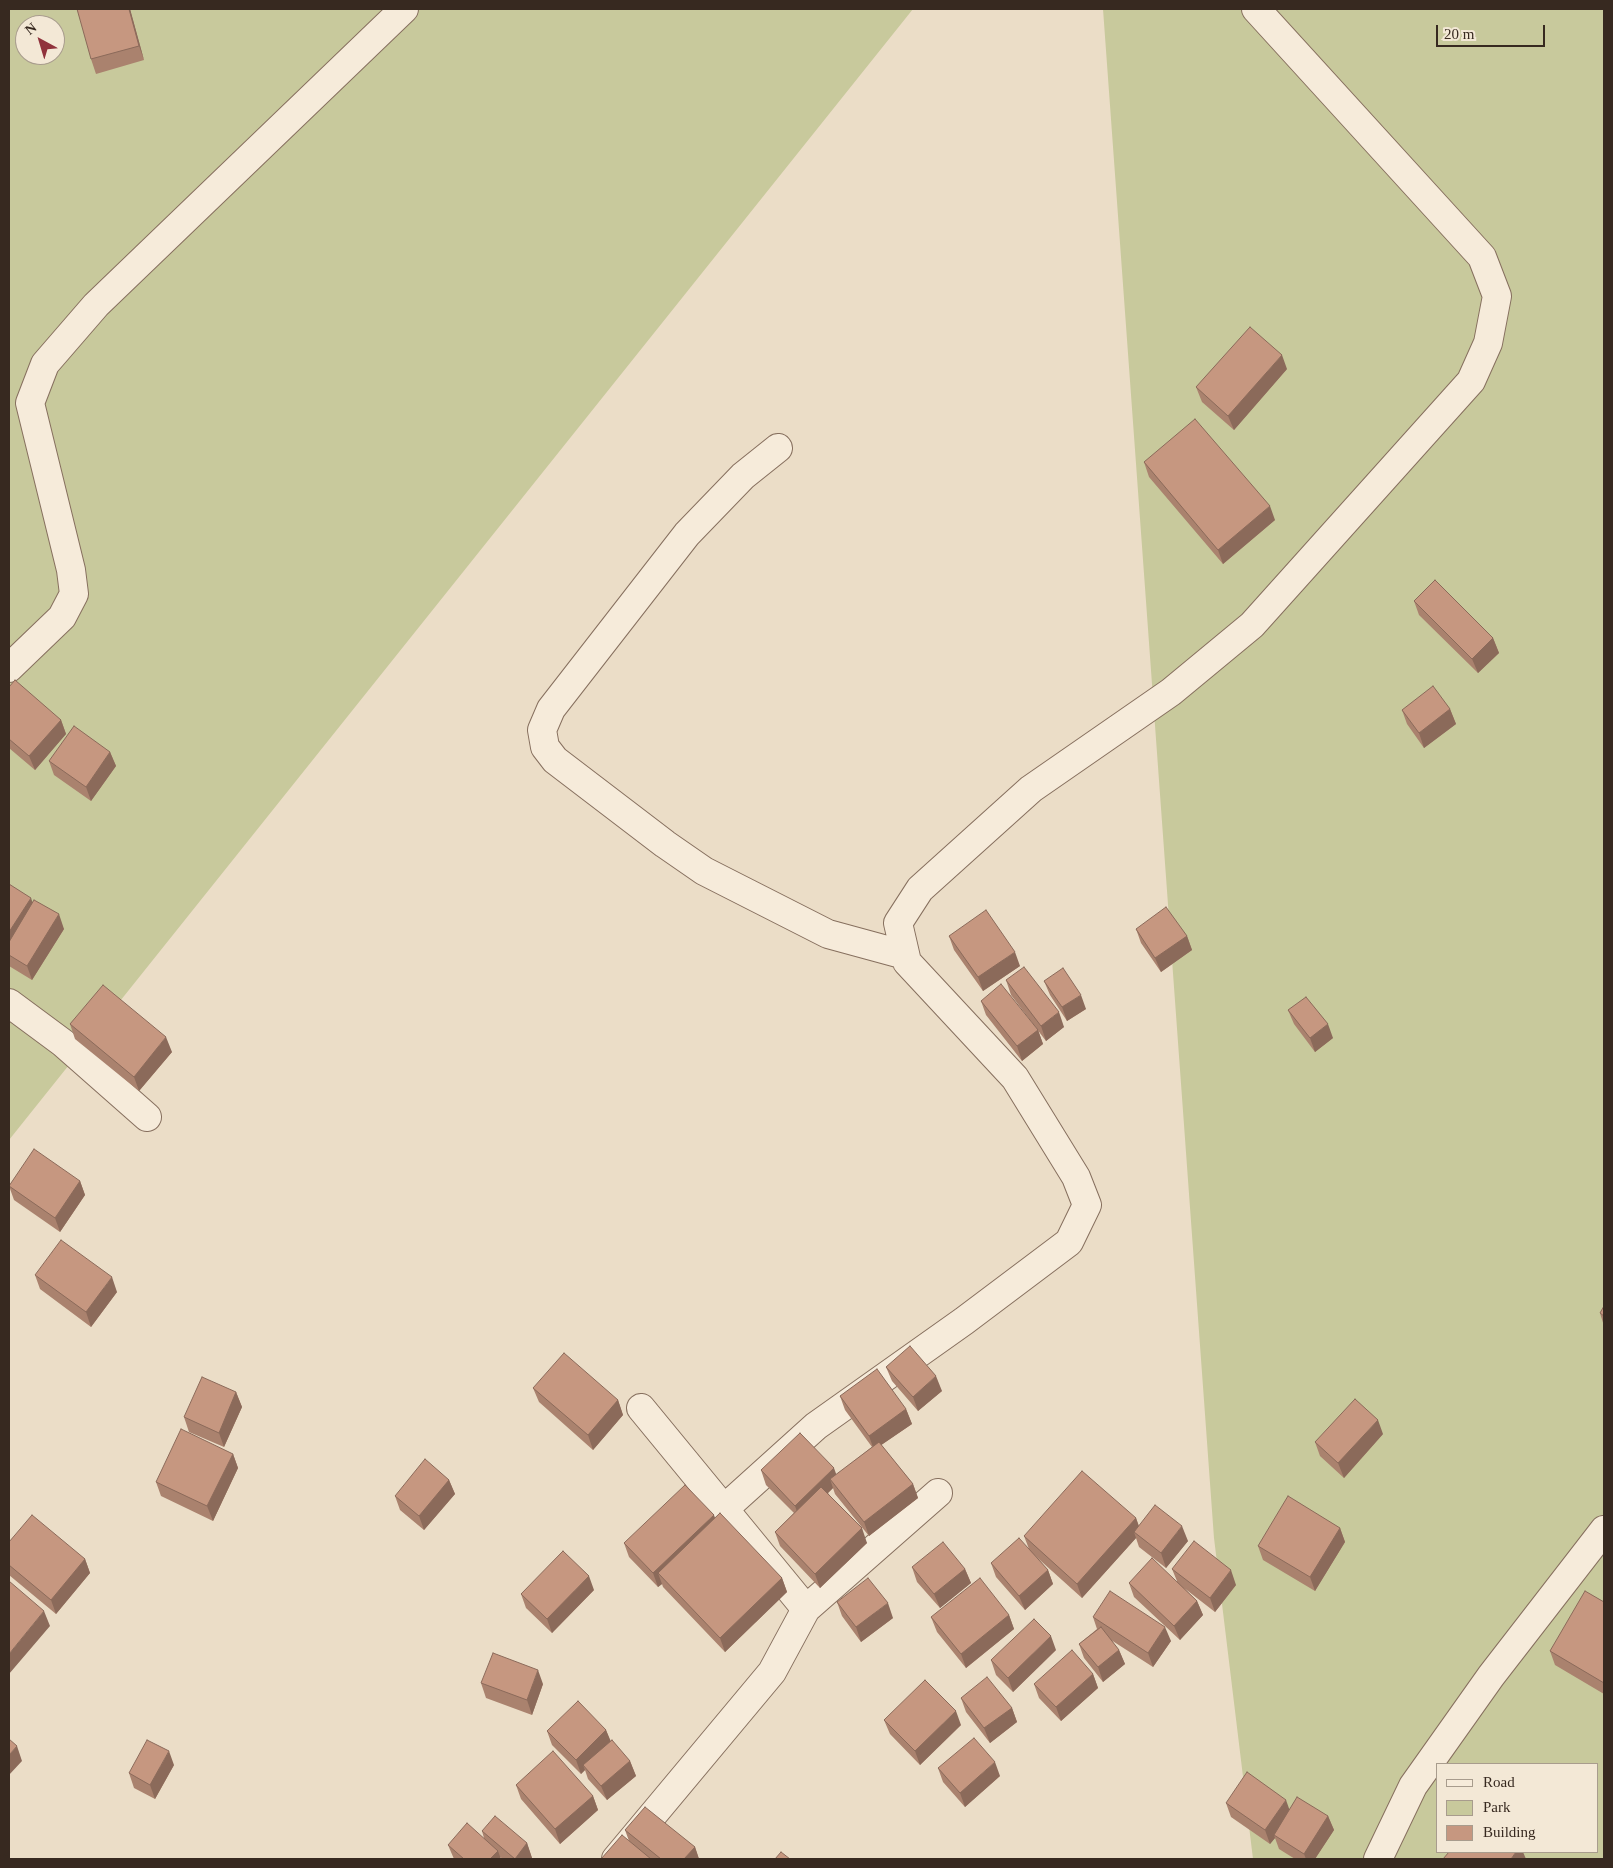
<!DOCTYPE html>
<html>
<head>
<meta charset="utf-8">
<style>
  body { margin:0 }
  #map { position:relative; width:1613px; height:1868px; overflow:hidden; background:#ebddc7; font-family:Georgia,serif }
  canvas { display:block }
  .frame { position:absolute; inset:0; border:10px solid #372920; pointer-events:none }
  .legend { position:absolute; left:1436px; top:1763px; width:162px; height:90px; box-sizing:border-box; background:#f3e8d6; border:1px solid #a89c8d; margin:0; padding:6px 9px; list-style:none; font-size:15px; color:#372920 }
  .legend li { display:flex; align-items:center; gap:10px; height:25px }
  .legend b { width:25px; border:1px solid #a89c8d }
  .north { position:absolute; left:15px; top:15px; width:50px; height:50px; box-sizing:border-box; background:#f3e8d6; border:1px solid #a89c8d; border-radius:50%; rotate:321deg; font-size:14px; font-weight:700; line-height:20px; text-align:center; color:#372920 }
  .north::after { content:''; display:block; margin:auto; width:18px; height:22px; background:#90323c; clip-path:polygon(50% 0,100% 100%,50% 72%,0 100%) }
  .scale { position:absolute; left:1436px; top:25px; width:109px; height:22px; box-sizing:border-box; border:2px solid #372920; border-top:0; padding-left:6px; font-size:15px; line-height:18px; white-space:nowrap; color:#372920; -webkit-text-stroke:4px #f3e8d6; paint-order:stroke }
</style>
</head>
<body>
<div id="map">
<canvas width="1613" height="1868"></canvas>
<div class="frame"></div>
<ul class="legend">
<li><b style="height:6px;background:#f6ebda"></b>Road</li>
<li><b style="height:14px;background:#c8c99c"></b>Park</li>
<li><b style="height:14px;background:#c69780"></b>Building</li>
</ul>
<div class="north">N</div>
<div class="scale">20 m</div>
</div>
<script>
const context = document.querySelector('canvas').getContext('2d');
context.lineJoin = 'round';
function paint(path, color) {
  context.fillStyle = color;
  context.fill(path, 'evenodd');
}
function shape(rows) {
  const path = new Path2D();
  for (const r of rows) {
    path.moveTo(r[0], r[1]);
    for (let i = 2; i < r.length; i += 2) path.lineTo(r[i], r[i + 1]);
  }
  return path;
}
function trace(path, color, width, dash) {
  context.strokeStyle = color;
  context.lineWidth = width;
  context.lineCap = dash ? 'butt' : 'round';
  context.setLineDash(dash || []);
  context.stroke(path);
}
paint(shape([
  [9,9,913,9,9,1140],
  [25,25,55,25,55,55,25,55],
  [1103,9,1604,9,1604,1859,1253,1859,1214,1538],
  [1437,1764,1597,1764,1597,1852,1437,1852]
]), '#c8c99c');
const minor = shape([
  [778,448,743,476,687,534,551,709,542,730,545,747,555,760,665,844,704,871,828,934,905,955],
  [9,668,62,617,74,594,71,570,30,403,45,364,96,305,404,9],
  [9,1003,63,1043,147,1117],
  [641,1408,724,1509],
  [806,1609,938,1493],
  [616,1859,772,1672,806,1609,724,1509,816,1426,964,1321,1069,1242,1087,1205,1076,1177,1015,1078,907,962,898,923,920,889,1031,789,1171,692,1252,625,1471,381,1488,343,1497,296,1482,257,1256,9],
  [1378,1859,1413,1786,1491,1676,1604,1530]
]);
trace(minor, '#866f5e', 30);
trace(minor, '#f6ebda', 28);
paint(shape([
  [130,9,144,60,96,74,91,59],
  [1287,369,1234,430,1202,402,1196,387],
  [1144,462,1275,520,1223,564,1149,477],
  [1414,601,1493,638,1499,653,1478,673,1419,615],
  [9,687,61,720,66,734,35,770,9,748],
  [1450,709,1456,724,1424,748,1407,724,1402,710],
  [110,752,116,766,91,801,54,775,49,761],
  [9,884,64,929,32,980,9,966],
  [1136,929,1187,936,1192,950,1161,972,1141,943],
  [949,936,1020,966,983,991,954,950],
  [1006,980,1064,1027,1046,1041,1011,995],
  [1044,981,1086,1009,1067,1021,1050,995],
  [981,1001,1038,1030,1043,1044,1022,1061,986,1015],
  [1288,1010,1333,1038,1315,1052,1294,1024],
  [70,1024,172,1052,139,1091,75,1039],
  [80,1181,85,1195,60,1232,14,1200,9,1186,9,1185],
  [35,1275,117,1292,91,1327,40,1289],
  [1604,1306,1604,1326,1600,1313],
  [886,1367,942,1391,918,1411,892,1381],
  [533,1388,618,1400,623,1415,593,1450,539,1402],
  [236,1392,242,1407,224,1447,189,1432,184,1417],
  [840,1396,906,1409,912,1424,881,1445,913,1484,918,1498,869,1536,835,1494,833,1488,828,1493,867,1543,820,1588,780,1546,775,1532,794,1513,766,1485,761,1470,836,1475,872,1447,845,1410],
  [1383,1434,1344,1478,1320,1456,1315,1442],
  [233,1454,238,1468,213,1521,161,1496,156,1482],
  [449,1480,455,1494,424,1530,400,1510,395,1496],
  [715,1518,782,1578,787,1592,725,1652,663,1587,662,1584,658,1587,629,1557,624,1543],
  [1136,1518,1139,1526,1188,1541,1166,1568,1139,1547,1136,1538,1082,1598,1032,1553,1048,1570,1053,1584,1025,1610,996,1577,991,1563,1029,1549,1024,1536],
  [1340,1528,1345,1542,1315,1591,1263,1560,1258,1546],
  [9,1542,85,1559,90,1573,56,1614,9,1575],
  [912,1567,965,1569,971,1583,940,1608,917,1582],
  [1172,1569,1236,1585,1215,1612,1184,1588,1197,1601,1203,1615,1180,1640,1134,1597,1129,1583,1177,1581],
  [594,1590,552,1633,526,1608,521,1594],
  [837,1602,893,1618,861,1642,842,1616],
  [1604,1602,1604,1694,1555,1665,1550,1651],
  [1009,1615,1014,1629,966,1668,937,1632,931,1617],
  [1093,1617,1171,1641,1153,1667,1111,1640,1119,1650,1125,1664,1103,1682,1084,1658,1079,1644,1097,1629],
  [1056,1650,1013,1692,996,1675,991,1660],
  [1093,1674,1098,1688,1061,1721,1039,1698,1034,1684],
  [481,1683,543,1684,532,1715,486,1698],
  [961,1698,1012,1708,1017,1722,990,1743,966,1712],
  [884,1720,961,1725,920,1765,890,1734],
  [606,1730,610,1741,630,1761,636,1776,607,1800,588,1779,585,1770,581,1774,552,1745,547,1731],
  [174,1765,155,1799,134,1788,129,1773],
  [938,1768,1000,1776,965,1807,943,1782],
  [516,1785,593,1796,598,1810,560,1844,521,1799],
  [1226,1803,1290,1809,1328,1816,1334,1830,1315,1859,1295,1859,1279,1849,1275,1838,1270,1844,1231,1817],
  [625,1830,695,1847,699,1859,601,1859,629,1841],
  [482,1831,527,1843,532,1858,531,1859,503,1859,500,1857,501,1859,454,1859,448,1845,484,1838]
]), '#aa826e');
paint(shape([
  [129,9,130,9,144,60,139,46],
  [1282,355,1287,369,1234,430,1228,416],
  [1270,506,1275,520,1223,564,1218,550],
  [1493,638,1499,653,1478,673,1472,659],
  [1450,709,1456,724,1424,748,1419,733],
  [61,720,66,734,35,770,29,756],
  [110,752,116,766,91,801,86,787],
  [31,898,36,912,9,954,9,932],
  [59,914,64,929,32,980,27,966],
  [1187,936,1192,950,1161,972,1155,958],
  [1015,952,1020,966,983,991,978,977],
  [1081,995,1086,1009,1067,1021,1062,1007],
  [1059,1012,1064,1027,1046,1041,1041,1026],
  [1328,1024,1333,1038,1315,1052,1310,1038],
  [1038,1030,1043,1044,1022,1061,1017,1046],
  [166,1037,172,1052,139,1091,134,1077],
  [80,1181,85,1195,60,1232,55,1218],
  [112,1277,117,1292,91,1327,86,1312],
  [936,1376,942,1391,918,1411,913,1397],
  [236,1392,242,1407,224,1447,219,1433],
  [618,1400,623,1415,593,1450,588,1435],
  [906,1409,912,1424,874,1450,869,1436],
  [1378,1420,1383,1434,1344,1478,1338,1463],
  [233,1454,238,1468,213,1521,207,1506],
  [834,1468,839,1482,830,1479,833,1488,800,1520,795,1506],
  [449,1480,455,1494,424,1530,419,1516],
  [913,1484,918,1498,869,1536,864,1522],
  [714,1515,719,1529,658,1573,662,1584,658,1587,653,1573],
  [1136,1518,1141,1533,1134,1532,1136,1538,1082,1598,1077,1584],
  [1182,1526,1188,1541,1166,1568,1161,1553],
  [862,1528,867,1543,820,1588,815,1574],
  [1340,1528,1345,1542,1315,1591,1310,1577],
  [85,1559,90,1573,56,1614,51,1600],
  [965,1569,971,1583,940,1608,934,1594],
  [1048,1570,1053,1584,1025,1610,1019,1596],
  [1231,1570,1236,1585,1215,1612,1210,1598],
  [589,1576,594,1590,552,1633,547,1619],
  [782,1578,787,1592,725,1652,720,1638],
  [1197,1601,1203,1615,1180,1640,1174,1626],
  [888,1603,893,1618,861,1642,856,1627],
  [44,1611,50,1626,9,1674,9,1654],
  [1009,1615,1014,1629,966,1668,961,1654],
  [1165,1627,1171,1641,1153,1667,1148,1653],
  [1051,1636,1056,1650,1013,1692,1008,1678],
  [1119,1650,1125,1664,1103,1682,1098,1667],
  [538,1670,543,1684,532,1715,527,1700],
  [1093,1674,1098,1688,1061,1721,1056,1707],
  [1012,1708,1017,1722,990,1743,984,1728],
  [956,1711,961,1725,920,1765,915,1751],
  [606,1730,612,1744,583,1765,585,1770,581,1774,576,1760],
  [17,1746,22,1761,9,1775,9,1755],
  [169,1751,174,1765,155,1799,150,1785],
  [630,1761,636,1776,607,1800,601,1786],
  [995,1762,1000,1776,965,1807,960,1793],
  [593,1796,598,1810,560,1844,555,1829],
  [1286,1800,1291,1814,1274,1835,1275,1838,1270,1844,1265,1830],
  [1328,1816,1334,1830,1315,1859,1306,1859,1304,1854],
  [527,1843,532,1858,531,1859,515,1859],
  [695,1847,699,1859,684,1859],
  [498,1851,501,1859,490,1859],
  [1516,1852,1523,1852,1526,1859,1511,1859]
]), '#8b6a5a');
const building = shape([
  [77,9,129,9,139,46,91,59,77,9],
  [1250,327,1282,355,1228,416,1196,387,1250,327],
  [1195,419,1270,506,1218,550,1144,462,1195,419],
  [1435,580,1493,638,1472,659,1414,601,1435,580],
  [15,680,61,720,29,756,9,739,9,687,15,680],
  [1433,686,1450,709,1419,733,1402,710,1433,686],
  [74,726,110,752,86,787,49,761,74,726],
  [9,884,31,898,9,932,9,884],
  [34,900,59,914,27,966,9,955,9,942,34,900],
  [1166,907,1187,936,1155,958,1136,929,1166,907],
  [986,910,1015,952,978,977,949,936,986,910],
  [1024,967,1059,1012,1041,1026,1006,980,1024,967],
  [1063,968,1081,995,1062,1007,1044,981,1063,968],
  [1001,984,1038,1030,1017,1046,981,1001,1001,984],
  [103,985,166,1037,134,1077,70,1024,103,985],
  [1306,997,1328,1024,1310,1038,1288,1010,1306,997],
  [34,1149,80,1181,55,1218,9,1186,34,1149],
  [61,1240,112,1277,86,1312,35,1275,61,1240],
  [1604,1306,1604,1316,1600,1313,1604,1306],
  [910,1346,936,1376,913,1397,886,1367,910,1346],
  [564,1353,618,1400,588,1435,533,1388,564,1353],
  [877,1369,906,1409,869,1436,840,1396,877,1369],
  [202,1377,236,1392,219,1433,184,1417,202,1377],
  [1355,1399,1378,1420,1338,1463,1315,1442,1355,1399],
  [181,1429,233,1454,207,1506,156,1482,181,1429],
  [800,1433,834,1468,795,1506,761,1470,800,1433],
  [879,1442,913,1484,864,1522,830,1479,879,1442],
  [425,1459,449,1480,419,1516,395,1496,425,1459],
  [1082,1471,1136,1518,1077,1584,1024,1536,1082,1471],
  [685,1485,714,1515,653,1573,624,1543,685,1485],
  [821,1487,862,1528,815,1574,775,1532,821,1487],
  [1288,1496,1340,1528,1310,1577,1258,1546,1288,1496],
  [1155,1505,1182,1526,1161,1553,1134,1532,1155,1505],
  [720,1513,782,1578,720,1638,658,1573,720,1513],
  [32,1515,85,1559,51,1600,9,1565,9,1542,32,1515],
  [1019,1538,1048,1570,1019,1596,991,1563,1019,1538],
  [1194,1541,1231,1570,1210,1598,1172,1569,1194,1541],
  [943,1542,965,1569,934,1594,912,1567,943,1542],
  [563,1551,589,1576,547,1619,521,1594,563,1551],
  [1152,1558,1197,1601,1174,1626,1129,1583,1152,1558],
  [868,1578,888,1603,856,1627,837,1602,868,1578],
  [980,1578,1009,1615,961,1654,931,1617,980,1578],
  [9,1581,44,1611,9,1654,9,1581],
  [1110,1591,1165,1627,1148,1653,1093,1617,1110,1591],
  [1585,1591,1604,1602,1604,1683,1550,1651,1585,1591],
  [1034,1619,1051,1636,1008,1678,991,1660,1034,1619],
  [1101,1627,1119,1650,1098,1667,1079,1644,1101,1627],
  [1072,1650,1093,1674,1056,1707,1034,1684,1072,1650],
  [493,1653,538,1670,527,1700,481,1683,493,1653],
  [987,1677,1012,1708,984,1728,961,1698,987,1677],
  [925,1680,956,1711,915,1751,884,1720,925,1680],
  [578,1701,606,1730,576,1760,547,1731,578,1701],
  [974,1738,995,1762,960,1793,938,1768,974,1738],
  [9,1739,17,1746,9,1755,9,1739],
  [147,1740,169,1751,150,1785,129,1773,147,1740],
  [612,1740,630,1761,601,1786,583,1765,612,1740],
  [553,1751,593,1796,555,1829,516,1785,553,1751],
  [1247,1772,1286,1800,1265,1830,1226,1803,1247,1772],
  [1297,1797,1328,1816,1304,1854,1274,1835,1297,1797],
  [645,1807,695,1847,684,1859,661,1859,625,1830,645,1807],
  [495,1816,527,1843,515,1859,482,1831,495,1816],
  [467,1823,498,1851,490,1859,464,1859,448,1845,467,1823],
  [622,1835,651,1859,601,1859,622,1835],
  [781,1852,790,1859,775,1859,781,1852],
  [1449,1852,1516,1852,1511,1859,1443,1859,1449,1852]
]);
paint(building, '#c69780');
trace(building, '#8b6a5a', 1);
</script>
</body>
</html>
